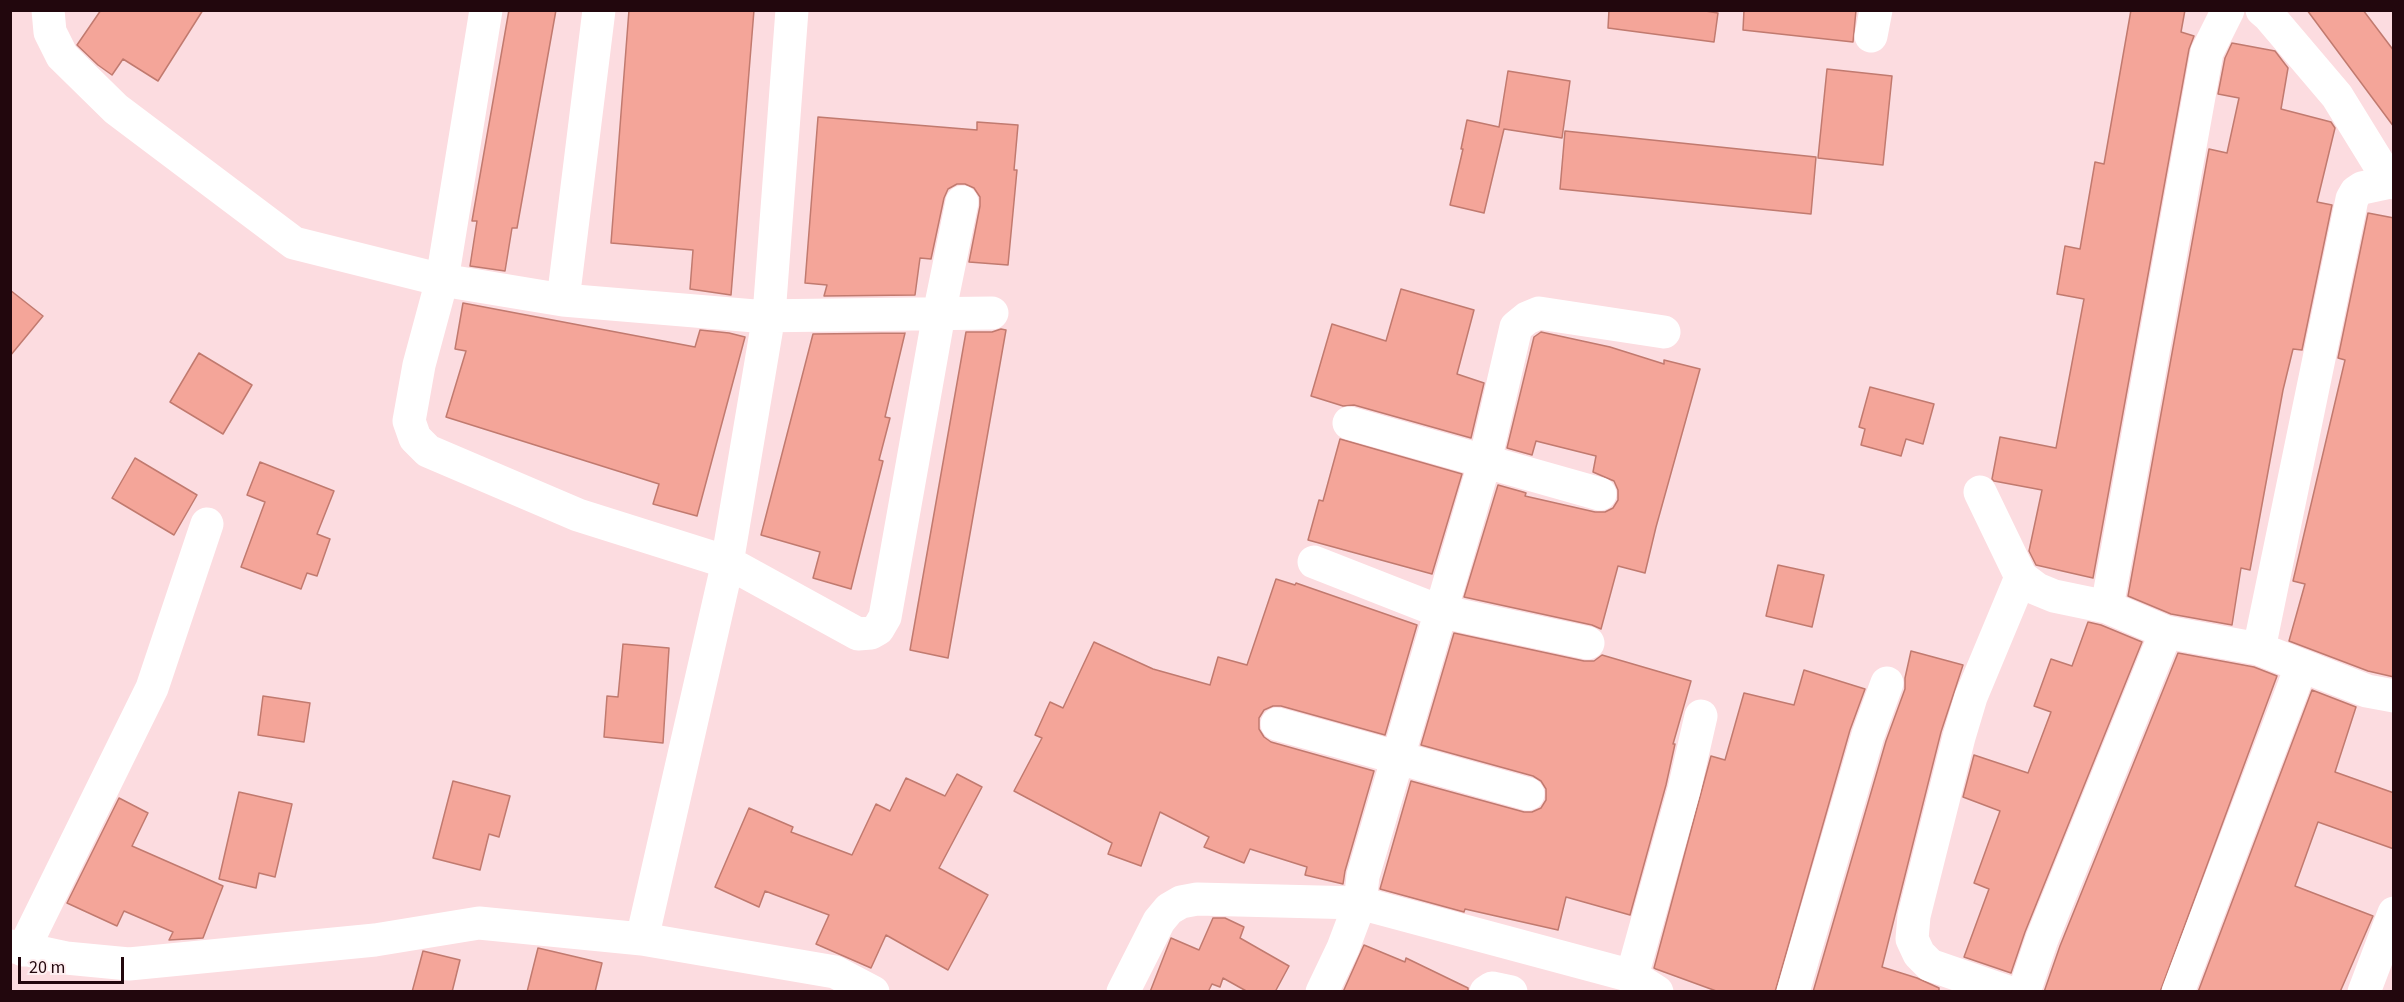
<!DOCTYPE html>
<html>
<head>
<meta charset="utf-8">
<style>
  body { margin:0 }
  #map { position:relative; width:2404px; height:1002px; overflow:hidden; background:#fcdce0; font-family:"Source Sans 3",sans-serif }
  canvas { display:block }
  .frame { position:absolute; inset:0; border:12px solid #22070d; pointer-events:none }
  .scale { position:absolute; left:18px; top:957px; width:106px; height:27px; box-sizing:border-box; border:3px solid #22070d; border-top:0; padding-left:8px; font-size:18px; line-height:21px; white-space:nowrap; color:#22070d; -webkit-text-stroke:4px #feeef0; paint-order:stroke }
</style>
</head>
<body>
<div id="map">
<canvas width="2404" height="1002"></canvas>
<div class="frame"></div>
<div class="scale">20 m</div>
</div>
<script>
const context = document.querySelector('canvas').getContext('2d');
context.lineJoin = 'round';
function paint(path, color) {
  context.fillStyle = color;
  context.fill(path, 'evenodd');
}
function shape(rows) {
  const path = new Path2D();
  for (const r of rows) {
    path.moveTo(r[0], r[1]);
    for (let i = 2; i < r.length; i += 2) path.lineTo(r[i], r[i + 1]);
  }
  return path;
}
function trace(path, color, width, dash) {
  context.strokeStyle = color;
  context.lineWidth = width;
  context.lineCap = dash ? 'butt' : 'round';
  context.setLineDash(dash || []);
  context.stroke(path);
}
const building = shape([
  [101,10,203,10,158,81,123,59,112,75,98,65,77,45,101,10],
  [509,10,556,10,517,228,512,228,505,271,470,266,477,221,472,221,509,10],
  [629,10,754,10,731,295,690,289,693,250,611,243,629,10],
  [1609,10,1699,10,1718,13,1714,42,1608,28,1609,10],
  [1744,10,1856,10,1853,42,1743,30,1744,10],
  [2131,10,2185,10,2181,32,2194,36,2189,49,2093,578,2036,565,2029,551,2042,490,1994,481,1992,479,2000,437,2056,448,2084,299,2057,294,2065,246,2080,249,2095,162,2104,164,2131,10],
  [2307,10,2363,10,2394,51,2394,127,2307,10],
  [2232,43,2275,51,2288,68,2281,109,2331,122,2335,128,2317,202,2332,205,2302,350,2293,349,2283,390,2250,570,2241,568,2232,625,2171,614,2128,596,2209,149,2227,153,2239,98,2218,94,2225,58,2232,43],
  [1827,69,1892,76,1883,165,1818,158,1827,69],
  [1508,71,1570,81,1562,138,1504,129,1484,213,1450,205,1463,149,1461,149,1467,120,1499,127,1508,71],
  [818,117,977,130,977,122,1018,125,1014,170,1017,170,1008,265,969,262,980,206,980,197,974,188,965,184,957,184,948,189,944,198,931,259,920,258,915,295,824,296,827,285,805,283,818,117],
  [1565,131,1816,157,1811,214,1560,189,1565,131],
  [2368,213,2394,218,2394,677,2368,671,2289,641,2305,584,2293,581,2345,360,2338,358,2368,213],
  [1401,289,1474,310,1457,374,1484,383,1471,438,1354,405,1343,406,1311,396,1332,324,1386,341,1401,289],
  [10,290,43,316,10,356,10,290],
  [463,303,695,347,700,330,729,333,745,337,697,516,653,504,659,484,446,417,466,351,455,349,463,303],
  [1001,329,1006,330,948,658,910,650,966,332,992,332,1001,329],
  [1541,332,1610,347,1664,364,1664,360,1700,369,1656,527,1645,573,1618,566,1601,629,1592,625,1464,597,1498,485,1523,492,1526,493,1525,496,1595,512,1605,512,1613,508,1618,500,1618,490,1614,481,1593,472,1596,456,1536,441,1532,455,1507,448,1534,337,1541,332],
  [905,333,885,417,890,418,879,460,883,461,851,589,813,578,820,552,761,535,813,334,905,333],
  [199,353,252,385,223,434,170,402,199,353],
  [1870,387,1934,404,1923,444,1906,439,1901,456,1861,445,1865,429,1859,427,1870,387],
  [1340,439,1462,474,1432,574,1308,540,1319,500,1323,501,1340,439],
  [135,458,197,495,174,535,112,498,135,458],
  [260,462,334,491,317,534,330,539,317,576,307,573,301,589,241,567,265,502,247,495,260,462],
  [1778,565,1824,575,1812,627,1766,616,1778,565],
  [1276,579,1295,585,1296,583,1417,625,1385,735,1281,706,1273,706,1264,710,1259,718,1259,729,1264,737,1271,742,1374,771,1345,871,1343,884,1305,875,1307,867,1250,849,1244,863,1204,847,1209,837,1160,812,1141,866,1108,854,1112,843,1014,791,1042,738,1035,735,1050,702,1063,708,1094,642,1153,669,1210,685,1218,657,1247,665,1276,579],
  [2088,622,2101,625,2142,642,2025,932,2011,973,1964,957,1989,889,1974,883,2000,811,1963,797,1974,755,2028,773,2051,712,2034,706,2051,659,2072,666,2088,622],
  [1454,633,1584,661,1594,661,1602,655,1691,681,1673,744,1675,744,1666,785,1630,915,1566,897,1558,930,1465,909,1464,912,1380,889,1411,781,1524,812,1532,812,1541,808,1546,800,1546,789,1541,781,1533,776,1421,745,1454,633],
  [623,644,669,648,663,743,604,737,607,696,618,697,623,644],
  [1911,651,1963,665,1941,732,1882,967,1917,978,1939,988,1939,992,1813,992,1886,741,1905,689,1905,678,1911,651],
  [2178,653,2254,667,2277,676,2160,992,2044,992,2060,946,2178,653],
  [1804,670,1865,689,1850,730,1775,992,1719,992,1656,969,1654,968,1711,756,1725,760,1744,693,1794,705,1804,670],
  [2312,690,2356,707,2335,772,2394,793,2394,849,2318,822,2295,886,2373,916,2340,992,2198,992,2312,690],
  [263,696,310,703,304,742,258,735,263,696],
  [957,774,982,787,939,868,988,895,948,970,886,935,871,968,816,944,829,915,765,891,759,907,715,887,749,808,793,827,791,832,852,855,876,804,890,811,906,778,945,796,957,774],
  [453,781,510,796,499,837,489,834,480,870,433,858,453,781],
  [239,792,292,804,275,877,259,873,256,888,219,879,239,792],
  [119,798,148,813,132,846,223,886,203,938,169,940,173,932,124,911,117,926,67,903,119,798],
  [1213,918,1225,918,1244,927,1240,938,1289,966,1275,992,1248,992,1223,978,1220,987,1212,984,1208,992,1150,992,1171,938,1199,950,1213,918],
  [1364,945,1405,962,1406,958,1468,988,1468,992,1343,992,1364,945],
  [538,948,602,963,595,992,527,992,538,948],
  [423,951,460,960,452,992,412,992,423,951]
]);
paint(building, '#f4a599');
trace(building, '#c17a6f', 1.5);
trace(shape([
  [48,10,50,32,62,56,116,109,294,243,442,280,563,300,755,316,992,313],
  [486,10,442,280,419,365,409,421,415,438,428,451,578,515,727,562,858,634,871,633,878,629,885,617,939,314,962,202],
  [2262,10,2269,16,2337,96,2390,182],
  [1871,36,1876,10],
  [563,300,599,10],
  [1349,423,1600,494],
  [1980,492,2021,577,2037,589,2054,596,2107,607,2166,632,2259,649,2367,691,2394,696],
  [1314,562,1439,611,1588,643],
  [2107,607,2207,52,2228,10],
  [2259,649,2352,199,2356,192,2362,188,2390,182,2394,183],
  [1277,724,1528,794],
  [642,939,725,575,769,315,792,10],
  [10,946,66,958,129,964,375,940,479,923,642,939,835,972,873,992],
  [23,950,152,688,207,524],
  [1632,976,1684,790,1701,716],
  [1123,992,1159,921,1169,909,1181,902,1197,899,1360,903,1632,976,1657,992],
  [1322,992,1343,948,1360,903,1363,876,1485,461,1516,327,1527,318,1539,313,1664,332],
  [1486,992,1492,988,1511,992],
  [1793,992,1868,735,1887,683],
  [2008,992,1930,965,1919,954,1912,939,1914,916,1959,737,1971,697,2021,577],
  [2024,992,2042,939,2166,632],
  [2178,992,2301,667],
  [2364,992,2394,913]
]), '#fff', 33);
</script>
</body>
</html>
